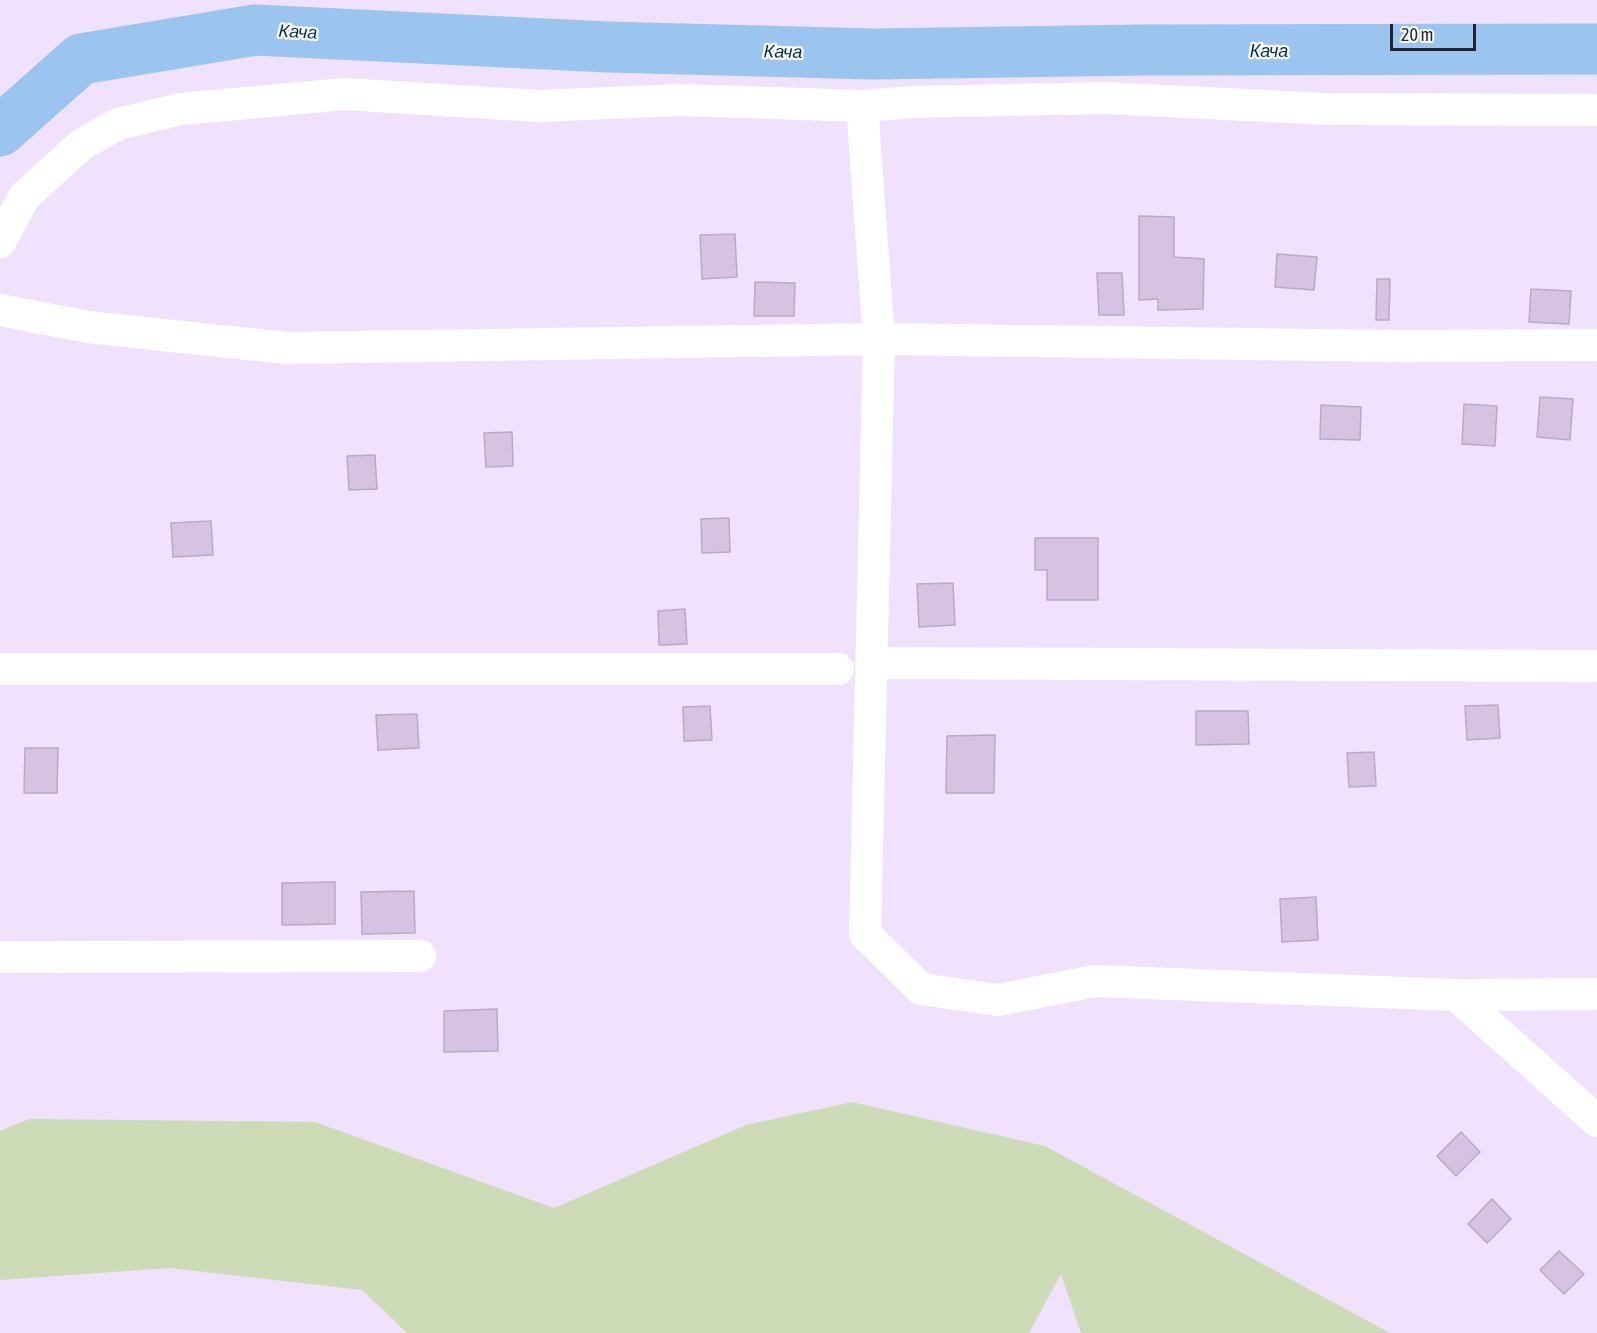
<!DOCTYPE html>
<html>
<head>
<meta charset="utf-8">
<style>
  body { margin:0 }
  #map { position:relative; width:1597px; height:1333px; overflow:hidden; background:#f0e2fd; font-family:"Asap Condensed",sans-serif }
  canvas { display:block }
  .scale { position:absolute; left:1390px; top:24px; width:86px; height:27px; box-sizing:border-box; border:3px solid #27212d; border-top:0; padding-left:8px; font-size:18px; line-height:21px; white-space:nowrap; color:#27212d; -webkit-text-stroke:4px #fff; paint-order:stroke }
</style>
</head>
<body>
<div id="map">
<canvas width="1597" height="1333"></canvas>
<div class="scale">20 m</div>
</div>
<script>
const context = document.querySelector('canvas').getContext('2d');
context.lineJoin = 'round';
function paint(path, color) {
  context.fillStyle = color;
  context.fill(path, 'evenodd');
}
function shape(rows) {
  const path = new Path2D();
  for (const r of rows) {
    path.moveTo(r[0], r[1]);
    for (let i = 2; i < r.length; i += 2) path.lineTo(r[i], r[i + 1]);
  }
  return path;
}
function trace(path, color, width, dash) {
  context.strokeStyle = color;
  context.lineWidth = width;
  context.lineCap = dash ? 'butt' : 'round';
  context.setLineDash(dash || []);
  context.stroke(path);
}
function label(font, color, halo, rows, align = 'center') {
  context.font = font + ' "Asap Condensed",sans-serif';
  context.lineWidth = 4.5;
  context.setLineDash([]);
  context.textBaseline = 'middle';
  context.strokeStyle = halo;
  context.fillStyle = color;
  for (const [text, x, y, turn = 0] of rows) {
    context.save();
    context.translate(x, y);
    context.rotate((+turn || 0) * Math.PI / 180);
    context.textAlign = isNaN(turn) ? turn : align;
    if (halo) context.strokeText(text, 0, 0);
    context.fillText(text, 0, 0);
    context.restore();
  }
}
paint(shape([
  [852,1102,1045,1146,1390,1333,1081,1333,1061,1274,1029,1333,407,1333,362,1290,170,1268,0,1280,0,1131,29,1119,315,1122,554,1208,746,1125]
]), '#cddbb6');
trace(shape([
  [0,131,81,59,255,30,608,47,873,54,1141,50,1597,49]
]), '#9bc5ef', 51);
const building = shape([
  [1139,216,1174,217,1174,257,1204,259,1203,309,1158,310,1158,299,1139,300,1139,216],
  [735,234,737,277,702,279,700,235,735,234],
  [1277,254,1317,257,1314,290,1275,287,1277,254],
  [1097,273,1122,273,1124,315,1099,315,1097,273],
  [1377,279,1390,279,1389,320,1376,320,1377,279],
  [755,282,795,283,794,316,754,316,755,282],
  [1531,289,1571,291,1569,324,1529,322,1531,289],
  [1540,397,1573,399,1570,440,1537,437,1540,397],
  [1464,404,1497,406,1495,446,1462,444,1464,404],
  [1321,405,1361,407,1360,440,1320,439,1321,405],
  [512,432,513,466,486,467,484,433,512,432],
  [375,455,377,489,349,490,347,456,375,455],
  [729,518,730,552,702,553,701,519,729,518],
  [211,521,213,555,173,557,171,523,211,521],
  [1035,538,1098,538,1098,600,1047,600,1047,570,1035,570,1035,538],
  [953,583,955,625,919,627,917,584,953,583],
  [685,609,687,644,659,645,658,611,685,609],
  [1498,705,1500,738,1467,740,1465,706,1498,705],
  [710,706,712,740,684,741,683,707,710,706],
  [1196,711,1248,711,1249,744,1196,745,1196,711],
  [417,714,419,748,378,750,376,715,417,714],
  [995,735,994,793,946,793,947,736,995,735],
  [25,748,58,748,57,793,24,793,25,748],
  [1374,752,1376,786,1349,787,1347,753,1374,752],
  [335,882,335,924,282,925,282,883,335,882],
  [414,891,415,933,362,934,361,892,414,891],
  [1316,897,1318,940,1282,942,1280,899,1316,897],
  [497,1009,498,1051,444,1052,444,1011,497,1009],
  [1461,1132,1480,1152,1456,1176,1437,1156,1461,1132],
  [1492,1199,1511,1219,1487,1243,1468,1224,1492,1199],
  [1559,1251,1584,1274,1564,1294,1540,1270,1559,1251]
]);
paint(building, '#d5c3e4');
trace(building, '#b9a8c7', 1.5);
trace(shape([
  [863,106,864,134,879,339,865,934,921,989,998,1000,1095,981,1456,995,1597,994],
  [0,242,24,197,81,145,118,124,181,109,344,94,539,106,681,100,863,106,913,102,1105,98,1326,109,1597,110],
  [0,310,88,327,286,348,879,339,1394,346,1597,345],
  [872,663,1597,666],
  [0,669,838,669],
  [0,957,420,956],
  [1456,995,1597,1121]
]), '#fff', 32);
label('italic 18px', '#002f55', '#fff', [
  ["Кача",298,32,3],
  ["Кача",1269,51],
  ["Кача",783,52,1]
]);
</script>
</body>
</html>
